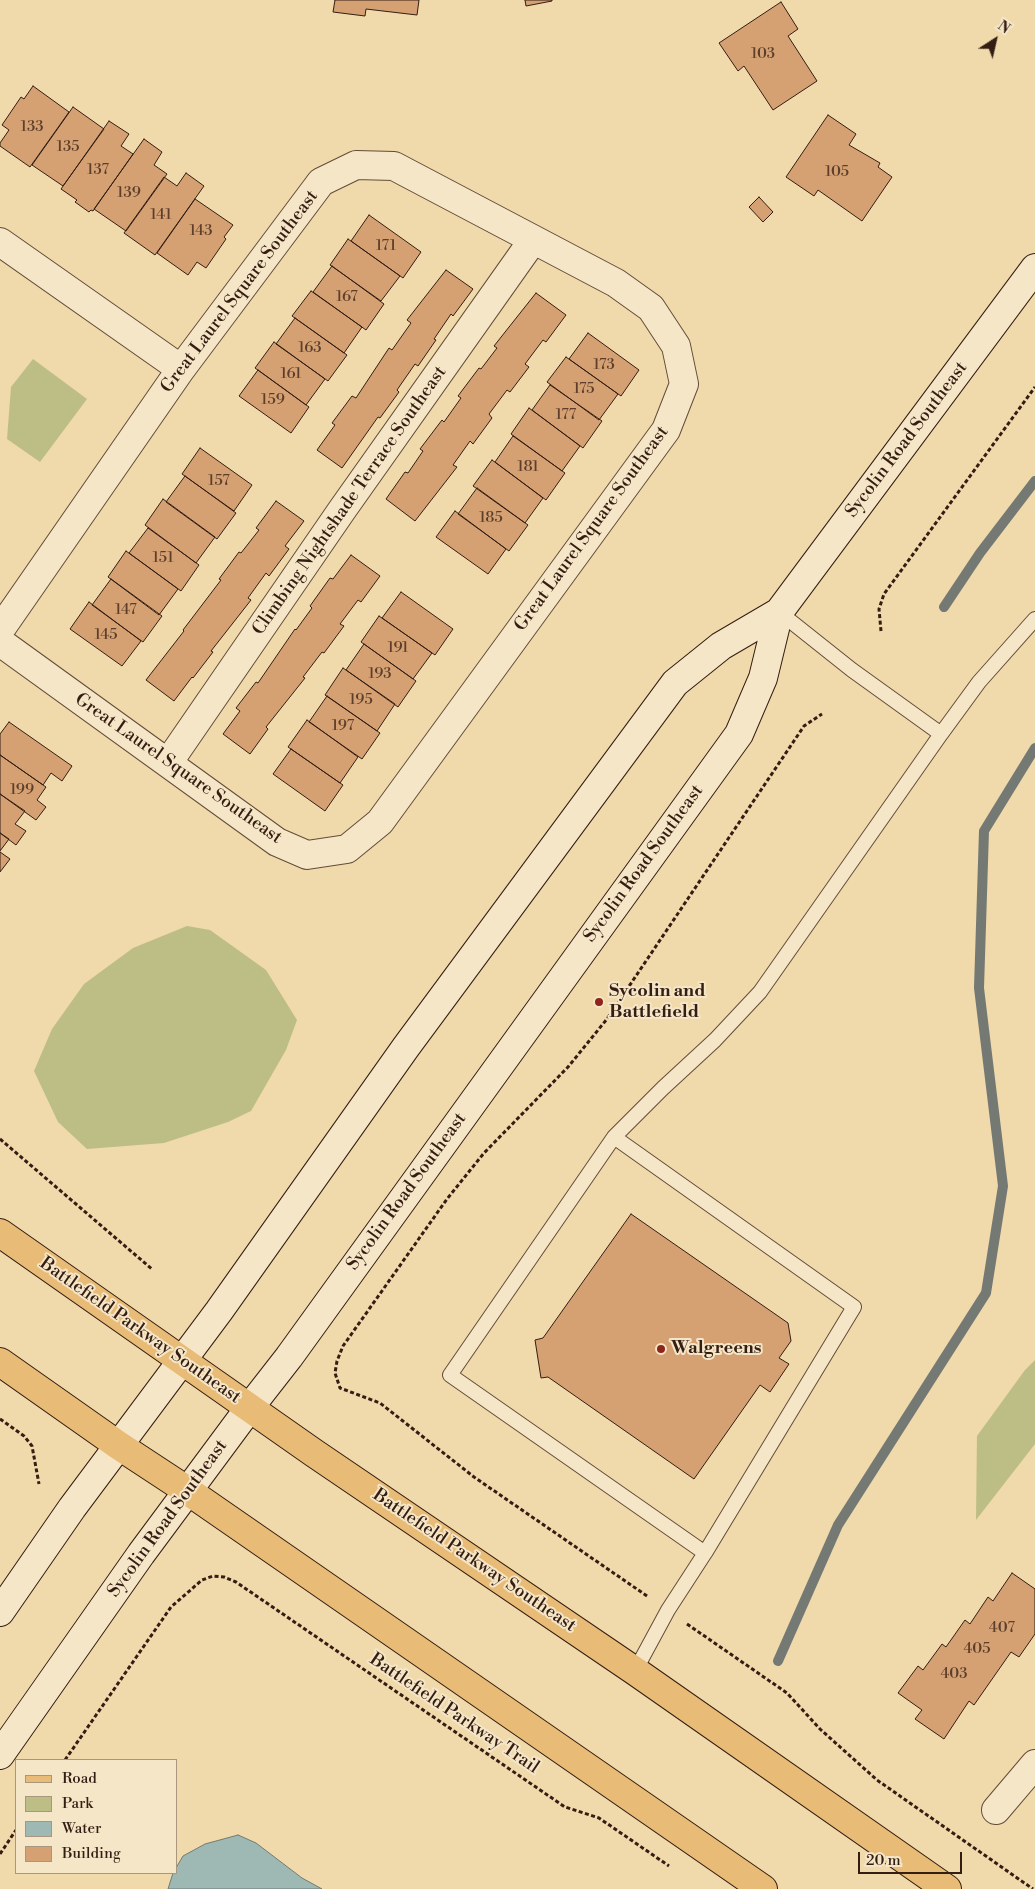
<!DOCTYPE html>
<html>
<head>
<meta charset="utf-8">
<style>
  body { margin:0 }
  #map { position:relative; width:1035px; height:1889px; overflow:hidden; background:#f0d9ab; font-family:"Libre Bodoni",serif }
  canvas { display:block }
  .legend { position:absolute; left:15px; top:1759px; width:162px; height:115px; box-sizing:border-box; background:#f5e6c8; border:1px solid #a8967f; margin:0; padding:6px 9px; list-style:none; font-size:15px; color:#341d12 }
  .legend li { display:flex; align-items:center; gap:10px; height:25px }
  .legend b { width:25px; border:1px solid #a8967f }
  .north { position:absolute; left:970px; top:15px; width:50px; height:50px; -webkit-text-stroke:4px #f5e6c8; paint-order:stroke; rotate:35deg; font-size:14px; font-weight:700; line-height:20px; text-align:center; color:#341d12 }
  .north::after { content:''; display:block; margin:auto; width:18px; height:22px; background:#341d12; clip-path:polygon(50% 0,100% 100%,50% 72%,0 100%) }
  .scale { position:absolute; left:858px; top:1852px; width:104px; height:22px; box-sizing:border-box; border:2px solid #341d12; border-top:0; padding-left:6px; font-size:15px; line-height:18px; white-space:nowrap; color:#341d12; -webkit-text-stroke:4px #f5e6c8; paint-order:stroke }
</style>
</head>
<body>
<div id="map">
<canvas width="1035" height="1889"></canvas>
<ul class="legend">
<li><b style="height:6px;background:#e8bc76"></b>Road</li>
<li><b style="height:14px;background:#bdbe86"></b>Park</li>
<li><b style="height:14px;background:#9eb8b3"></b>Water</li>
<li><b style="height:14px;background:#d5a173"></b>Building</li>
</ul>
<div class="north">N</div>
<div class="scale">20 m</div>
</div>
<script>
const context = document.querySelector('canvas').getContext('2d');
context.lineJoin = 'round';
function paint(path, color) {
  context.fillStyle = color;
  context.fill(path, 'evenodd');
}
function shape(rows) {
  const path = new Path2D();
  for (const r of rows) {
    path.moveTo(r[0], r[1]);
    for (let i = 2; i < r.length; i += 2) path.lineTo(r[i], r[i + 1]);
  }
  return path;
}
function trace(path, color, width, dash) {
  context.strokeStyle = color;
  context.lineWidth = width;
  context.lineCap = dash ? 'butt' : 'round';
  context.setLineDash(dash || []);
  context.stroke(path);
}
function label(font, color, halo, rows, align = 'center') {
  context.font = font + ' "Libre Bodoni",serif';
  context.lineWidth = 4;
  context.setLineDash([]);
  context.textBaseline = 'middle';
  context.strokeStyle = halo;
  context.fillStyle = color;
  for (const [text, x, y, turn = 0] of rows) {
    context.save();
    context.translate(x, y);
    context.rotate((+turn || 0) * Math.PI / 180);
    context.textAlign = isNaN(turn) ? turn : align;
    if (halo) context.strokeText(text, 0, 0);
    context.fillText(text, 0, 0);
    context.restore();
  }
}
paint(shape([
  [33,359,87,399,40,462,7,439,11,387],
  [187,926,210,930,266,970,297,1020,286,1050,251,1111,228,1122,164,1143,87,1149,58,1122,34,1071,52,1029,84,984,133,948],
  [1035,1360,1035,1444,976,1520,977,1436,1025,1370]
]), '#bdbe86');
const water = shape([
  [238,1835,256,1843,302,1878,322,1889,168,1889,173,1873,176,1873,176,1868,183,1856,205,1844,238,1835]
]);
paint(water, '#9eb8b3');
trace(water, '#747a73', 1);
trace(shape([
  [944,607,980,553,1035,481],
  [778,1661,838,1525,986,1293,1003,1186,979,988,984,831,1035,748]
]), '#747a73', 10);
const building = shape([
  [335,0,419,0,417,15,366,9,365,16,333,12,335,0],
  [525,0,552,0,552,1,526,6,525,0],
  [781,2,798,29,788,36,817,81,773,110,744,66,738,71,719,43,781,2],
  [33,86,69,112,30,167,0,146,0,143,9,130,2,125,21,97,24,99,33,86],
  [73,107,104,129,63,186,32,165,73,107],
  [828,115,856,134,849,145,880,163,878,167,892,177,862,221,818,190,814,196,786,177,828,115],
  [109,121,129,134,121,146,133,154,93,211,91,210,89,212,75,202,77,200,61,189,109,121],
  [144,139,162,152,154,165,167,174,126,231,94,209,144,139],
  [186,173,204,186,155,255,124,233,164,177,177,186,186,173],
  [759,197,773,212,763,222,749,207,759,197],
  [195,199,233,225,224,237,226,239,206,268,197,262,188,275,157,253,195,199],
  [369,215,421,252,403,278,351,241,369,215],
  [348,239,400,276,381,301,330,265,348,239],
  [332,266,384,304,366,330,313,292,332,266],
  [446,270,473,289,453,316,451,314,434,339,436,340,418,366,415,364,397,390,399,392,380,418,378,417,342,468,317,450,335,425,332,423,352,396,356,398,389,348,392,350,411,323,407,320,446,270],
  [311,291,362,327,344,353,292,316,311,291],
  [536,293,566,315,546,342,543,340,525,364,529,367,510,392,507,390,489,414,492,418,473,444,470,441,453,465,457,467,415,521,386,499,405,472,408,473,423,451,420,449,442,420,444,422,461,398,458,396,479,368,481,369,497,348,494,346,536,293],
  [295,318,347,355,328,381,276,344,295,318],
  [588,333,639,370,621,396,569,359,588,333],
  [274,342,325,379,306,405,255,368,274,342],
  [566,357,618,394,599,420,547,382,566,357],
  [258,370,309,407,291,433,239,396,258,370],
  [550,385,602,421,583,448,532,410,550,385],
  [529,408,580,446,562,471,511,434,529,408],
  [513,436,565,473,546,500,495,462,513,436],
  [200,448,252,485,234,511,182,474,200,448],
  [492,460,543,498,525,523,473,486,492,460],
  [185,476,236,513,217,539,166,502,185,476],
  [477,488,528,525,509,551,458,514,477,488],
  [163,499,215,537,196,563,145,525,163,499],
  [276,501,304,521,285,546,289,549,269,576,266,573,248,598,251,600,211,651,213,652,193,678,192,677,174,701,146,680,184,631,183,630,221,580,219,579,239,552,241,553,259,530,256,528,276,501],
  [455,511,506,549,488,574,436,537,455,511],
  [148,528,199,565,181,591,129,553,148,528],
  [126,551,178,589,159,615,108,577,126,551],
  [351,555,380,576,361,602,358,600,340,624,344,626,324,653,322,652,303,677,305,678,266,727,268,729,250,754,223,734,240,711,236,708,256,682,258,683,295,629,296,630,312,608,310,606,330,578,333,579,351,555],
  [111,579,162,616,143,642,92,605,111,579],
  [401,592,453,629,435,655,382,618,401,592],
  [89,602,141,641,122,666,70,629,89,602],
  [379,616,432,653,413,679,361,642,379,616],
  [364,644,416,681,398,707,346,670,364,644],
  [343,668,395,704,377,731,325,695,343,668],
  [327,696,380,733,362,759,309,722,327,696],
  [307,720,358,757,340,783,288,747,307,720],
  [9,722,72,766,62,781,51,773,43,785,0,755,0,734,9,722],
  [291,749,343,785,325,811,273,774,291,749],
  [0,755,46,787,37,800,46,807,36,820,0,794,0,755],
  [0,794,25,811,15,824,26,831,16,845,0,833,0,794],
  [0,833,9,839,0,851,0,833],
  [0,852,10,859,0,872,0,852],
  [631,1214,788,1323,791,1341,779,1358,789,1364,770,1392,760,1385,694,1479,548,1377,541,1378,535,1340,543,1338,631,1214],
  [1012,1573,1035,1589,1035,1634,1019,1657,1011,1652,974,1705,969,1701,944,1739,915,1719,922,1710,898,1693,918,1666,923,1670,942,1644,946,1647,965,1620,970,1624,988,1597,993,1601,1012,1573]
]);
paint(building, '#d5a173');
trace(building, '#341d12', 1);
const service = shape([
  [941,734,979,682,1035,619],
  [614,1137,854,1307,705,1553],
  [635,1671,668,1610,705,1553,450,1375,614,1137,663,1088,715,1040,760,992,941,734,852,670,779,612]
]);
const minor = shape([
  [0,242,181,369],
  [0,630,181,369,321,182,356,165,394,166,616,283,651,308,676,346,684,384,666,430,380,822,347,849,307,855,277,842,0,642],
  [168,763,342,510,533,240],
  [996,1810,1035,1764]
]);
const secondary = shape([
  [0,1612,72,1508,219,1311,406,1047,675,683,721,646,779,612,1035,268],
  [0,1755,141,1554,250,1407,289,1357,739,734,763,678,779,612]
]);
const primary = shape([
  [0,1233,314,1453,635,1671,947,1889],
  [0,1362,118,1445,188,1491,763,1889]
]);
trace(service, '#634c38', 16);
trace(minor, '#634c38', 30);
trace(secondary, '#341d12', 30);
trace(primary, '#341d12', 30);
trace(shape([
  [881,631,879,609,884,594,1035,387],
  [0,1139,153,1270],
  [0,1419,24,1436,32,1446,39,1484],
  [647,1596,474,1477,380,1403,340,1388,335,1373,337,1361,343,1346,447,1199,484,1153,568,1067,607,1019,804,726,822,714],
  [687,1624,787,1693,820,1729,877,1780,1033,1889],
  [65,1760,171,1607,202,1580,213,1576,224,1577,236,1582,565,1807,599,1818,669,1866],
  [0,1854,16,1830]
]), '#341d12', 3, [4, 2.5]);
trace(service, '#f5e6c8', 14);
trace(minor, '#f5e6c8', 28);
trace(secondary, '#f5e6c8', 28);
trace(primary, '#e8bc76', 28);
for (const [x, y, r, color] of [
  [599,1002,5,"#8f2418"],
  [661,1349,5,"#8f2418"]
]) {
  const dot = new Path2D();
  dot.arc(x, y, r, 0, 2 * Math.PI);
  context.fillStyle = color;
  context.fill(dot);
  trace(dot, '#f5e6c8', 2);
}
label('15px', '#5c3e2a', null, [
  ["103",763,54],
  ["133",32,127],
  ["135",68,147],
  ["137",98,170],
  ["105",837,172],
  ["139",129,193],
  ["141",161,215],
  ["143",201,231],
  ["171",386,246],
  ["167",347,297],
  ["163",310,348],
  ["173",604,365],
  ["161",291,374],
  ["175",584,389],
  ["159",273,400],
  ["177",566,415],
  ["181",528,467],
  ["157",219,481],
  ["185",491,518],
  ["151",163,558],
  ["147",126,610],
  ["145",106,635],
  ["191",398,648],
  ["193",380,674],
  ["195",361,700],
  ["197",343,726],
  ["199",22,790],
  ["407",1002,1628],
  ["405",977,1649],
  ["403",954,1674]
]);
label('18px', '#341d12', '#f5e6c8', [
  ["Great Laurel Square Southeast",240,292,-53],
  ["Sycolin Road Southeast",907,440,-53],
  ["Climbing Nightshade Terrace Southeast",350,501,-55],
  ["Great Laurel Square Southeast",592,529,-54],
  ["Great Laurel Square Southeast",178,769,35],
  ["Sycolin Road Southeast",644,864,-54],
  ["Sycolin Road Southeast",407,1192,-54],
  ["Battlefield Parkway Southeast",140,1331,35],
  ["Sycolin Road Southeast",168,1519,-54],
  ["Battlefield Parkway Southeast",474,1561,34],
  ["Battlefield Parkway Trail",454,1714,34]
]);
label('bold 18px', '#341d12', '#f5e6c8', [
  ["Sycolin and",609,992],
  ["Battlefield",609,1013],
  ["Walgreens",671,1349]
], 'left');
</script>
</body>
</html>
